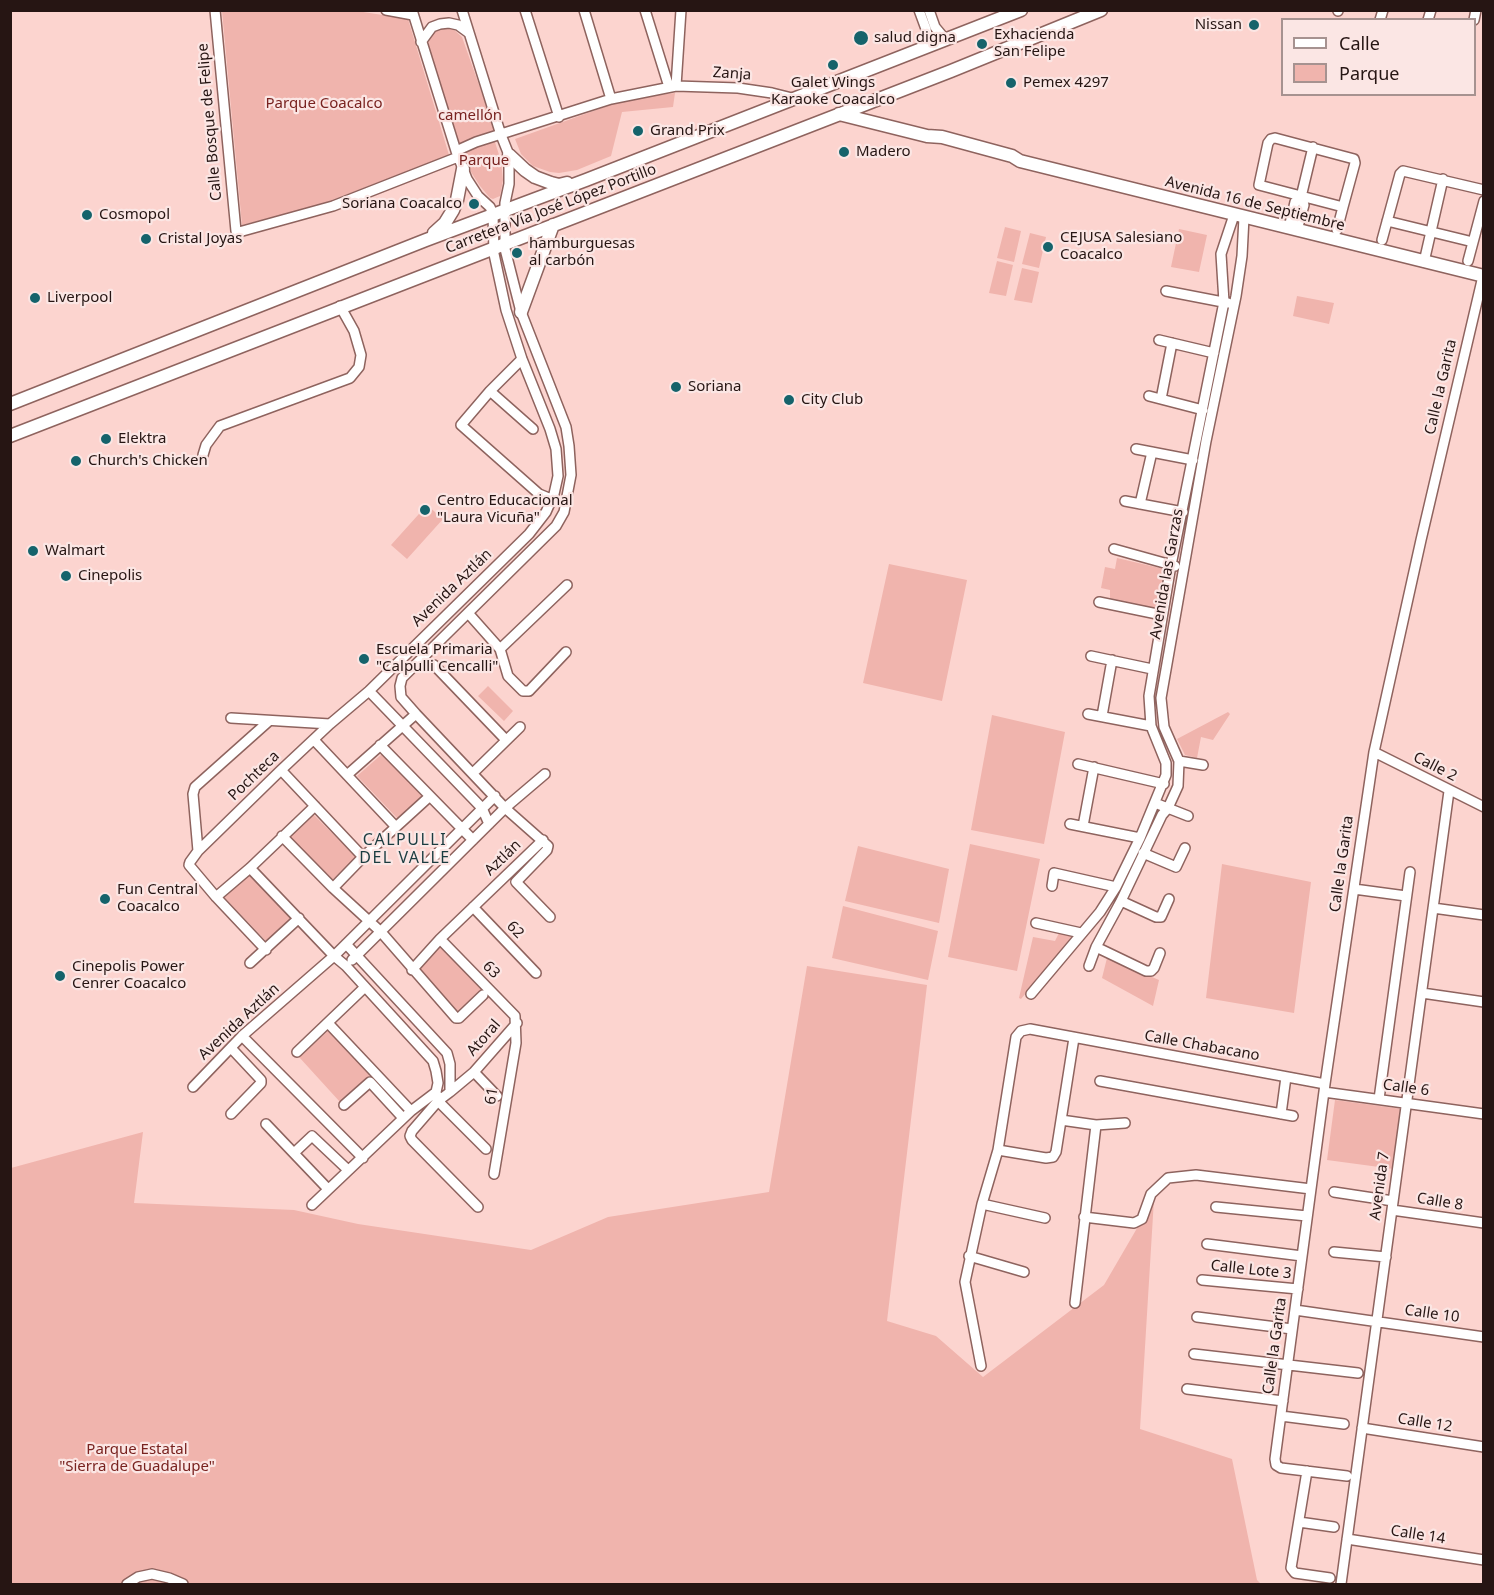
<!DOCTYPE html>
<html>
<head>
<meta charset="utf-8">
<style>
  body { margin:0 }
  #map { position:relative; width:1494px; height:1595px; overflow:hidden; background:#fcd4cf; font-family:"Noto Sans",sans-serif }
  canvas { display:block }
  .frame { position:absolute; inset:0; border:12px solid #261513; pointer-events:none }
  .legend { position:absolute; left:1281px; top:18px; width:195px; height:78px; box-sizing:border-box; background:#fbe6e4; border:2px solid #a69290; margin:0; padding:8px 10px; list-style:none; font-size:18px; color:#261513 }
  .legend li { display:flex; align-items:center; gap:12px; height:30px }
  .legend b { width:30px; border:2px solid #a69290 }
</style>
</head>
<body>
<div id="map">
<canvas width="1494" height="1595"></canvas>
<div class="frame"></div>
<ul class="legend">
<li><b style="height:8px;background:#fff"></b>Calle</li>
<li><b style="height:16px;background:#f0b4ad"></b>Parque</li>
</ul>
</div>
<script>
const context = document.querySelector('canvas').getContext('2d');
context.lineJoin = 'round';
function paint(path, color) {
  context.fillStyle = color;
  context.fill(path, 'evenodd');
}
function shape(rows) {
  const path = new Path2D();
  for (const r of rows) {
    path.moveTo(r[0], r[1]);
    for (let i = 2; i < r.length; i += 2) path.lineTo(r[i], r[i + 1]);
  }
  return path;
}
function trace(path, color, width, dash) {
  context.strokeStyle = color;
  context.lineWidth = width;
  context.lineCap = dash ? 'butt' : 'round';
  context.setLineDash(dash || []);
  context.stroke(path);
}
function label(font, color, halo, rows, align = 'center') {
  context.font = font + ' "Noto Sans",sans-serif';
  context.lineWidth = 4.5;
  context.setLineDash([]);
  context.textBaseline = 'middle';
  context.strokeStyle = halo;
  context.fillStyle = color;
  for (const [text, x, y, turn = 0] of rows) {
    context.save();
    context.translate(x, y);
    context.rotate((+turn || 0) * Math.PI / 180);
    context.textAlign = isNaN(turn) ? turn : align;
    if (halo) context.strokeText(text, 0, 0);
    context.fillText(text, 0, 0);
    context.restore();
  }
}
paint(shape([
  [222,11,357,11,408,19,449,155,319,205,242,225],
  [443,27,452,28,462,37,496,133,459,144,428,45,429,37,434,30],
  [675,93,673,107,622,112,611,156,577,170,559,173,550,172,533,166,521,154,515,139,613,104,635,98],
  [494,139,501,161,503,180,500,196,493,199,490,198,480,186,471,172,464,151],
  [1005,227,1021,231,1014,262,997,258],
  [1179,229,1207,235,1199,272,1171,267],
  [1030,233,1046,237,1039,268,1022,264],
  [997,261,1013,265,1006,296,989,293],
  [1022,268,1039,272,1032,303,1014,300],
  [1297,296,1334,303,1329,324,1293,316],
  [427,505,443,519,407,559,391,545],
  [1117,558,1164,569,1157,609,1110,600,1110,590,1101,588,1105,567,1115,569],
  [889,564,967,580,942,701,863,683],
  [488,686,513,711,504,721,478,696],
  [1228,712,1230,714,1213,740,1201,737,1197,758,1185,755,1177,739],
  [992,715,1065,732,1044,844,971,830],
  [382,754,423,796,398,819,357,776],
  [313,814,357,858,332,880,289,837],
  [970,844,1040,859,1017,971,948,957],
  [858,846,949,869,939,923,845,901],
  [1222,864,1311,882,1294,1013,1206,998],
  [249,875,294,919,267,942,224,897],
  [843,906,938,931,928,980,832,958],
  [1059,933,1073,936,1021,999,1019,998,1033,937,1055,941],
  [440,947,483,990,459,1013,418,969],
  [1107,958,1159,980,1153,1006,1102,978],
  [807,966,927,985,887,1321,936,1336,983,1377,1104,1285,1154,1199,1140,1429,1232,1459,1257,1580,1261,1584,11,1584,11,1168,143,1132,134,1203,294,1210,358,1224,531,1250,608,1217,769,1192],
  [329,1030,370,1075,340,1102,299,1057],
  [1335,1100,1402,1109,1394,1169,1327,1160]
]), '#f0b4ad');
const minor = shape([
  [215,10,236,231,239,232,333,206,458,157],
  [386,10,413,15],
  [462,10,501,135,509,155,509,184,505,203,505,249,521,312,566,427,569,446,571,475,564,512,556,526,402,678,400,686,401,697,416,714,505,808,548,846,547,850,516,882,550,917],
  [525,10,559,117],
  [584,10,611,99],
  [645,10,669,87],
  [919,10,926,29,929,46],
  [929,10,935,27,945,39],
  [1338,11,1338,10],
  [1380,20,1383,10],
  [1428,20,1431,10],
  [1474,20,1476,10],
  [421,42,432,27,440,24,449,23,458,25,469,33],
  [676,86,681,10],
  [456,151,476,142,611,99,676,86,738,88,772,93,792,98],
  [1387,221,1473,242],
  [1289,228,1295,202,1301,197],
  [1297,230,1304,205,1301,197,1313,147],
  [1337,230,1343,207,1355,163,1354,159,1275,138,1271,139,1268,143,1259,185,1343,207],
  [1382,240,1400,174,1403,171,1484,190],
  [1468,261,1484,201],
  [1424,262,1443,179],
  [1166,291,1228,303],
  [1159,340,1214,353],
  [522,359,490,391,461,425,539,494,551,499],
  [490,391,533,429],
  [1149,396,1203,410],
  [1161,399,1172,343],
  [1136,449,1193,460],
  [203,455,206,445,220,426,350,378,359,367,361,355,354,331,340,306],
  [1125,501,1183,512],
  [1140,504,1152,452],
  [1114,549,1175,566],
  [1099,602,1162,615],
  [468,613,500,649,508,676,523,691,529,691,566,652],
  [500,649,567,585],
  [1091,656,1152,669],
  [434,665,506,740],
  [369,691,482,808,489,824],
  [1088,714,1151,726],
  [1102,716,1112,660],
  [231,718,330,724],
  [314,740,396,827],
  [380,745,473,840],
  [1374,752,1484,807],
  [1179,761,1203,765],
  [1078,764,1164,784],
  [281,770,363,857],
  [473,773,520,727],
  [347,775,416,714],
  [1155,803,1188,816],
  [1070,824,1140,838],
  [1083,826,1094,767],
  [282,836,333,888,381,932,456,1018,459,1018,483,995],
  [198,851,193,794,195,787,269,721],
  [1143,853,1176,867,1185,848],
  [250,868,334,956,346,966,433,1061,436,1071,438,1083,436,1092,438,1101],
  [1052,886,1054,873,1116,887],
  [333,888,363,857,430,796],
  [1354,889,1406,896],
  [216,897,250,868,315,806],
  [1121,901,1156,917,1161,917,1169,899],
  [473,907,536,973],
  [1433,908,1484,915],
  [1036,923,1081,933],
  [440,939,515,1016,516,1043,494,1174],
  [346,944,447,1053,450,1064,450,1092,438,1101,412,1131,410,1136,412,1140,478,1207],
  [1096,947,1146,971,1151,971,1154,968,1160,953],
  [266,950,216,897,189,865,190,862,198,851,281,770,330,724,369,691,529,534,546,512,554,494,558,476,556,449,550,429,522,359,506,310,494,254,493,214,490,207,478,196,467,179,456,151,412,10],
  [352,960,505,808,545,774],
  [250,963,299,918],
  [1089,966,1096,947,1121,901,1162,815,1168,808,1178,786,1179,761,1164,727,1161,698,1206,441,1236,296,1242,256,1244,217],
  [412,970,440,939,543,840],
  [1422,993,1484,1002],
  [1031,994,1100,912,1116,887,1140,838,1166,775,1166,763,1151,726,1149,696,1171,565,1224,302,1221,254,1234,215],
  [328,1023,411,1111],
  [242,1036,363,1158],
  [231,1048,261,1080,261,1083,231,1114],
  [297,1052,365,987],
  [474,1072,497,1096],
  [1100,1081,1293,1116],
  [193,1087,242,1036,334,956,495,796],
  [450,1092,474,1072,517,1023],
  [1324,1092,1484,1114],
  [1379,1099,1410,872],
  [438,1101,486,1149],
  [344,1105,370,1082,403,1118],
  [1281,1114,1286,1077],
  [1061,1120,1096,1125,1125,1123],
  [266,1124,328,1189],
  [998,1150,1046,1158,1053,1157,1056,1152,1074,1038],
  [294,1153,312,1136,348,1170],
  [1334,1192,1393,1201],
  [982,1204,1045,1218],
  [312,1205,411,1111,436,1092],
  [1216,1207,1307,1216],
  [1392,1210,1484,1223],
  [1084,1217,1134,1223,1142,1219,1151,1194,1168,1178,1196,1175,1311,1189],
  [1207,1244,1302,1256],
  [1334,1252,1386,1257],
  [969,1256,1024,1272],
  [1202,1280,1298,1289],
  [1075,1303,1096,1125],
  [1295,1310,1484,1337],
  [1197,1317,1292,1329],
  [1194,1354,1358,1373],
  [981,1366,965,1282,982,1204,998,1150,1016,1037,1021,1031,1030,1029,1325,1084],
  [1187,1389,1283,1401],
  [1281,1416,1344,1424],
  [1362,1428,1484,1447],
  [1307,1471,1291,1568,1295,1573,1330,1578],
  [1347,1476,1281,1468,1276,1465,1275,1459,1325,1084,1374,752,1421,540,1483,276],
  [1299,1522,1334,1527],
  [1347,1539,1484,1560],
  [127,1584,138,1577,152,1574,169,1578,183,1584],
  [1341,1584,1449,791]
]);
const major = shape([
  [839,114,927,136,942,137,1012,156,1020,161,1484,276],
  [509,155,525,170,535,177,551,183,559,185,567,183],
  [434,233,445,223,453,210,457,200,463,169],
  [521,312,553,225],
  [10,404,426,240,586,180,1021,10],
  [10,436,951,71,1101,10]
]);
trace(minor, '#8e635e', 12);
trace(major, '#8e635e', 15);
trace(minor, '#fff', 9);
trace(major, '#fff', 12);
for (const [x, y, r, color] of [
  [1254,25,6,"#15636b"],
  [861,38,8,"#15636b"],
  [982,44,6,"#15636b"],
  [833,65,6,"#15636b"],
  [1011,83,6,"#15636b"],
  [638,131,6,"#15636b"],
  [844,152,6,"#15636b"],
  [474,204,6,"#15636b"],
  [87,215,6,"#15636b"],
  [146,239,6,"#15636b"],
  [1048,247,6,"#15636b"],
  [517,253,6,"#15636b"],
  [35,298,6,"#15636b"],
  [676,387,6,"#15636b"],
  [789,400,6,"#15636b"],
  [106,439,6,"#15636b"],
  [76,461,6,"#15636b"],
  [425,510,6,"#15636b"],
  [33,551,6,"#15636b"],
  [66,576,6,"#15636b"],
  [364,659,6,"#15636b"],
  [105,899,6,"#15636b"],
  [60,976,6,"#15636b"]
]) {
  const dot = new Path2D();
  dot.arc(x, y, r, 0, 2 * Math.PI);
  context.fillStyle = color;
  context.fill(dot);
  trace(dot, '#fbe6e4', 2);
}
label('15px', '#261513', '#fbe6e4', [
  ["Nissan",1242,25,"right"],
  ["Exhacienda",994,35],
  ["San Felipe",994,52],
  ["salud digna",874,38],
  ["Galet Wings",833,83,"center"],
  ["Karaoke Coacalco",833,100,"center"],
  ["Pemex 4297",1023,83],
  ["Grand Prix",650,131],
  ["Madero",856,152],
  ["Soriana Coacalco",462,204,"right"],
  ["Cosmopol",99,215],
  ["CEJUSA Salesiano",1060,238],
  ["Coacalco",1060,255],
  ["Cristal Joyas",158,239],
  ["hamburguesas",529,244],
  ["al carbón",529,261],
  ["Liverpool",47,298],
  ["Soriana",688,387],
  ["City Club",801,400],
  ["Elektra",118,439],
  ["Church's Chicken",88,461],
  ["Centro Educacional",437,501],
  ["\"Laura Vicuña\"",437,518],
  ["Walmart",45,551],
  ["Cinepolis",78,576],
  ["Escuela Primaria",376,650],
  ["\"Calpulli Cencalli\"",376,667],
  ["Fun Central",117,890],
  ["Coacalco",117,907],
  ["Cinepolis Power",72,967],
  ["Cenrer Coacalco",72,984]
], 'left');
label('15px', '#261513', '#fbe6e4', [
  ["Zanja",732,74,4],
  ["Calle Bosque de Felipe",210,122,-95],
  ["Avenida 16 de Septiembre",1255,204,14],
  ["Carretera Vía José López Portillo",551,209,-21],
  ["Calle la Garita",1441,387,-77],
  ["Avenida las Garzas",1167,574,-80],
  ["Avenida Aztlán",452,588,-44],
  ["Calle 2",1435,767,27],
  ["Pochteca",254,776,-44],
  ["Aztlán",503,858,-44],
  ["Calle la Garita",1342,864,-82],
  ["62",515,930,46],
  ["63",491,970,46],
  ["Avenida Aztlán",239,1022,-43],
  ["Atoral",484,1038,-49],
  ["Calle Chabacano",1202,1046,10],
  ["Calle 6",1406,1088,8],
  ["61",492,1096,-81],
  ["Avenida 7",1380,1186,-82],
  ["Calle 8",1440,1202,9],
  ["Calle Lote 3",1251,1270,6],
  ["Calle 10",1432,1314,8],
  ["Calle la Garita",1275,1346,-82],
  ["Calle 12",1425,1423,9],
  ["Calle 14",1418,1535,9]
]);
label('15px', '#792320', '#fbe6e4', [
  ["Parque Coacalco",324,104],
  ["camellón",470,116],
  ["Parque",484,161],
  ["Parque Estatal",137,1450],
  ["\"Sierra de Guadalupe\"",137,1467]
]);
context.letterSpacing = '1.5px';
label('16px', '#1a3c40', '#fbe6e4', [
  ["CALPULLI",405,840],
  ["DEL VALLE",405,858]
]);
context.letterSpacing = '0px';
</script>
</body>
</html>
